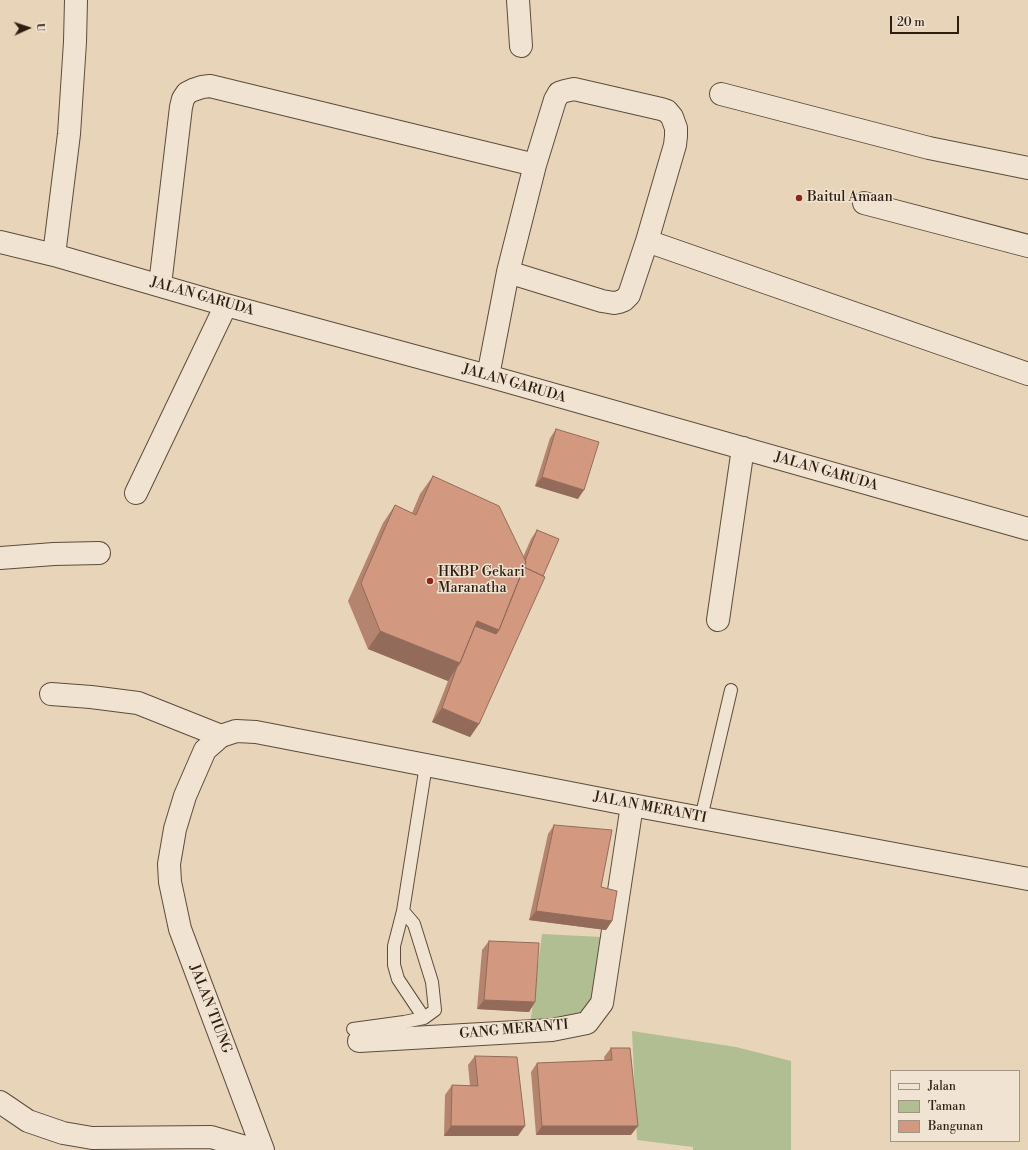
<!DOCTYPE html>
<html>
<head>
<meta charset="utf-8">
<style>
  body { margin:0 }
  #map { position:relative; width:1028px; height:1150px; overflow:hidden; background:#e8d4b9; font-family:"Libre Bodoni",serif }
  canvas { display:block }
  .legend { position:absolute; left:890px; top:1070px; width:130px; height:72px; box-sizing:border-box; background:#f0e3d2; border:1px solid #a29485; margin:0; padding:5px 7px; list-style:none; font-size:12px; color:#2e1e11 }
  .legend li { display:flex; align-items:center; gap:8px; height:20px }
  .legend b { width:20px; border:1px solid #a29485 }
  .north { position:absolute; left:8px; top:8px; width:40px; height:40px; -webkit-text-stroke:3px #f0e3d2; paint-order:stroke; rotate:87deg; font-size:11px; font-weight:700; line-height:16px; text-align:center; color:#2e1e11 }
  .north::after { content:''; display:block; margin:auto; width:14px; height:18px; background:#2e1e11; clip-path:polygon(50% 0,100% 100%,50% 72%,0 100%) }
  .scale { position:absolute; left:890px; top:16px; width:69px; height:18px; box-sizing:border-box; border:2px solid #2e1e11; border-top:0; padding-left:5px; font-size:12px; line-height:14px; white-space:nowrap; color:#2e1e11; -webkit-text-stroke:3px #f0e3d2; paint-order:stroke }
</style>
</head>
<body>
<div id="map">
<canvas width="1028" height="1150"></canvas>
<ul class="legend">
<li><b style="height:5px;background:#f0e3d2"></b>Jalan</li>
<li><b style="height:11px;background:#b1be92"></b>Taman</li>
<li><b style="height:11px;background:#d29980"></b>Bangunan</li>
</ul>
<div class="north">U</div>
<div class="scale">20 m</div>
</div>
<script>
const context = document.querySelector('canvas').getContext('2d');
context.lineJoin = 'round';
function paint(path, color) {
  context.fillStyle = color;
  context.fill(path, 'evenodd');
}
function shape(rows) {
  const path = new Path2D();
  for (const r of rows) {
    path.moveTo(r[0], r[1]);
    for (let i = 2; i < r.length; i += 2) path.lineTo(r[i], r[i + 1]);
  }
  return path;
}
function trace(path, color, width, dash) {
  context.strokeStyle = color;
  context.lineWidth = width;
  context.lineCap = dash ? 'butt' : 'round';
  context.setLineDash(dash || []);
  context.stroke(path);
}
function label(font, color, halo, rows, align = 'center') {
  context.font = font + ' "Libre Bodoni",serif';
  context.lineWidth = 3;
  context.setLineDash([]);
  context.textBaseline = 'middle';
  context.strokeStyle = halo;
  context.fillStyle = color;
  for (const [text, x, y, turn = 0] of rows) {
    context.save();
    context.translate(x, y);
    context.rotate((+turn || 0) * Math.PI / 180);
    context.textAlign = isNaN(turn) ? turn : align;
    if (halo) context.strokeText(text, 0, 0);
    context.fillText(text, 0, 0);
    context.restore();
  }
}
paint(shape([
  [542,934,601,937,594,1004,580,1016,530,1026],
  [632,1031,736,1047,791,1061,791,1150,693,1150,693,1147,637,1140]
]), '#b1be92');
const service = shape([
  [701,818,731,690],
  [403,911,394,946,394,965,398,979,424,1018,435,1010,432,982,414,924,403,911,426,765],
  [353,1029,404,1022,424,1018]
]);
const minor = shape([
  [518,0,521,46],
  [721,94,929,148,1028,168],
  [864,203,1028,246],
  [647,241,1028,374],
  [0,242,54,255,226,305,488,376,1028,529],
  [54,255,69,134,75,42,76,0],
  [160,285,181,107,183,99,187,93,193,90,202,87,210,86,535,165],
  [488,376,508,272,535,165,555,100,559,93,565,91,574,89,661,109,667,111,672,117,676,128,676,136,675,145,647,241,629,295,624,300,619,302,614,303,602,301,508,272],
  [136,493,226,305],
  [0,558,54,554,99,553],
  [718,620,743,448],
  [51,694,91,697,138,703,221,736],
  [359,1041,552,1030,587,1023,602,1003,632,805]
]);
const tertiary = shape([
  [0,1102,28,1121,63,1133,92,1138,211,1137,256,1150],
  [263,1150,180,929,170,882,169,864,175,829,185,796,205,750,221,736,236,731,256,732,632,805,1028,879]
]);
trace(service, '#5c4c3b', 14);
trace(minor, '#5c4c3b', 24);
trace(tertiary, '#5c4c3b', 24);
trace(service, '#f0e3d2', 12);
trace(minor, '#f0e3d2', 22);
trace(tertiary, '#f0e3d2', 22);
paint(shape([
  [556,429,578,499,535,486,550,438],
  [433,476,523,557,531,539,537,530,479,724,470,737,432,722,448,681,368,649,348,601,383,523,395,505,412,513,420,494],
  [554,825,601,887,612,921,606,930,529,920,548,834],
  [489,941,535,1002,529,1012,477,1009,482,950],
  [611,1048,631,1135,536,1135,531,1072,537,1063,605,1061,604,1057],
  [475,1056,518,1136,444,1136,445,1095,452,1085,470,1086,468,1065]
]), '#b5846e');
paint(shape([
  [542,477,584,490,578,499,535,486],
  [477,621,499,630,487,648,468,640],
  [380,631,460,663,448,681,368,649],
  [442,708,479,724,470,737,432,722],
  [536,911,612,921,606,930,529,920],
  [484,1000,535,1002,529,1012,477,1009],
  [451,1126,525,1126,518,1136,444,1136],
  [542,1126,638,1126,631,1135,536,1135]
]), '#936b5a');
const building = shape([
  [556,429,599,442,584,490,542,477,556,429],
  [433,476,499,506,526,562,499,630,477,621,460,663,380,631,361,583,395,505,416,515,433,476],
  [537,530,559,539,543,576,524,567,526,562,525,561,537,530],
  [524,567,545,577,479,724,442,708,457,667,460,663,475,626,496,634,499,630,524,567],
  [554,825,612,830,601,887,617,891,612,921,536,911,554,825],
  [489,941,539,943,535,1002,484,1000,489,941],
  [611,1048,630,1048,638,1126,542,1126,537,1063,612,1060,611,1048],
  [475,1056,517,1057,525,1126,451,1126,452,1085,478,1086,475,1056]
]);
paint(building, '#d29980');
trace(building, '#936b5a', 1);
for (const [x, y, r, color] of [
  [799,198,4,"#8f2418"],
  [430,581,4,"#8f2418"]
]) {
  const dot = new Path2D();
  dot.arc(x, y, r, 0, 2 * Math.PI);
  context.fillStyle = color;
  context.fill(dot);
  trace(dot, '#f0e3d2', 1.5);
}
label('14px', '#2e1e11', '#f0e3d2', [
  ["Baitul Amaan",807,198],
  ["HKBP Gekari",438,573],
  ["Maranatha",438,589]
], 'left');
label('14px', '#2e1e11', '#f0e3d2', [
  ["JALAN GARUDA",202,297,16],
  ["JALAN GARUDA",514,384,16],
  ["JALAN GARUDA",826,472,16],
  ["JALAN MERANTI",650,808,11],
  ["JALAN TIUNG",210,1009,69],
  ["GANG MERANTI",514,1030,-5]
]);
</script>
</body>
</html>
